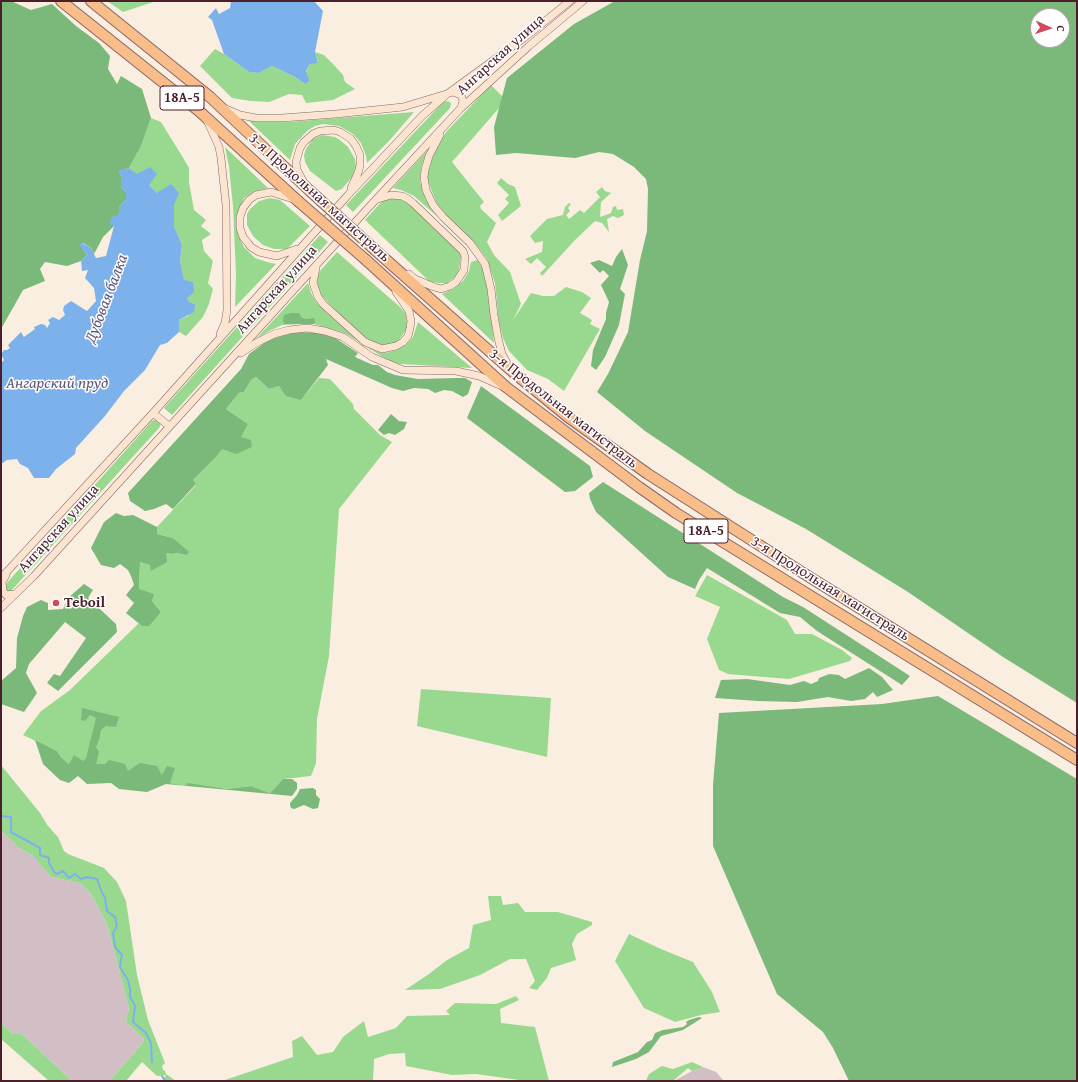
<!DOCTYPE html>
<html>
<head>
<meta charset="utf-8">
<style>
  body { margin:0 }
  #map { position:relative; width:1078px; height:1082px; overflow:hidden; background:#faeee0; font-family:"Gentium Book Plus",serif }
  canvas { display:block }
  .frame { position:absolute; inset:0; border:2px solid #4a1f2b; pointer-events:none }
  .north { position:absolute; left:1030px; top:8px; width:40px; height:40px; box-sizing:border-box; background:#fff; border:1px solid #b7a5aa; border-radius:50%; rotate:93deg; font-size:11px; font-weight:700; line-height:16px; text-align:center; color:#4a1f2b }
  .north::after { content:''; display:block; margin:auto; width:14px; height:18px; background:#d1495b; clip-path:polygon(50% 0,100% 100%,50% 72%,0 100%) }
</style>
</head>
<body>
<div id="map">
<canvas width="1078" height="1082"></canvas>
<div class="frame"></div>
<div class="north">С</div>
</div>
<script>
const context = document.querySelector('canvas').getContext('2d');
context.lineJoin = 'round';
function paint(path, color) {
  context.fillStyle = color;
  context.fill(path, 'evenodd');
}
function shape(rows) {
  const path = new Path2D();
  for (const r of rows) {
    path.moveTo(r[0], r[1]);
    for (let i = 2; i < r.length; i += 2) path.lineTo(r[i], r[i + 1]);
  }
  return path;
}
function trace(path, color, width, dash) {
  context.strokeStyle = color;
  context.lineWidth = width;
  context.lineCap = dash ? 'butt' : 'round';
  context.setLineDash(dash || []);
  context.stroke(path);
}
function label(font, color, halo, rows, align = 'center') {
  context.font = font + ' "Gentium Book Plus",serif';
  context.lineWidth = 3;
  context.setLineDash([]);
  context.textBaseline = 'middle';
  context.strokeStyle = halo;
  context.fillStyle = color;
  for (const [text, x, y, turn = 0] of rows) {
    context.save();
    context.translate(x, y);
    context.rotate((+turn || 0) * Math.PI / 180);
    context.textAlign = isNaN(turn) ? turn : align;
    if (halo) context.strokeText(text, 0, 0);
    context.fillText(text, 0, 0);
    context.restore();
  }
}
paint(shape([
  [1,831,19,848,33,856,51,877,80,883,91,894,107,924,129,1008,126,1022,144,1039,142,1044,109,1081,72,1081,22,1034,13,1034,2,1024,1,1025],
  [703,1067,716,1072,724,1081,674,1081,692,1071]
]), '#d2bec5');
paint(shape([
  [107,1,156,1,123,12],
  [215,49,224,54,249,72,259,73,272,66,295,77,305,84,306,72,310,64,318,62,315,52,324,55,334,65,343,75,345,82,355,89,333,100,306,103,302,95,289,94,269,102,251,101,232,98,200,66],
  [491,85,506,100,452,162,484,202,480,206,481,209,496,223,487,242,494,255,510,272,521,304,513,320,531,293,543,296,554,296,566,287,582,292,591,298,580,313,592,320,590,324,600,329,564,391,548,379,527,370,509,351,503,338,499,322,495,283,487,259,475,243,444,213,437,204,427,179,429,166,434,154,446,132],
  [447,101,450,102,451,104,450,108,353,212,346,205,443,102],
  [414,112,389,141,367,163,366,156,361,143,353,134,339,126,323,124,315,126,307,131,295,144,290,160,248,120,288,122],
  [151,118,161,122,182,156,189,168,189,182,194,210,206,220,201,226,211,234,202,240,204,251,213,261,208,283,213,289,209,304,203,317,186,336,179,332,179,320,188,316,195,304,189,302,187,298,180,261,182,245,174,226,174,205,157,193,149,185,129,168,141,146],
  [322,135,335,137,340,140,348,147,355,159,356,167,352,177,342,189,336,191,310,171,305,162,304,155,306,149,313,139],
  [225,147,268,188,253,192,244,198,238,212,236,222,238,235,244,247,255,258,267,262,276,264,235,307,236,275,233,206,229,167],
  [427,151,421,168,420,181,426,200,439,218,414,196,401,190,393,188],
  [501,178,508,184,515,187,521,206,502,221,498,215,509,203,505,199,509,195,497,183],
  [602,187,605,191,611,193,601,202,600,217,611,213,613,207,616,206,617,210,623,209,624,215,618,218,613,216,607,219,609,232,602,223,595,221,575,240,542,276,540,273,546,267,537,258,531,264,525,259,542,252,543,241,535,243,530,236,547,219,563,215,565,207,569,203,571,204,568,208,570,211,566,215,569,219,580,210,584,213,600,197,596,192],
  [270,198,280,200,310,226,288,248,285,249,274,249,263,245,253,236,247,225,247,214,250,209,259,201],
  [395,198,404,200,410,204,460,252,461,257,459,270,455,277,447,283,438,283,429,281,365,220,383,200],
  [320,235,328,242,172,415,164,408],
  [337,252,400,307,406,314,407,323,406,330,398,341,393,344,383,346,370,341,347,322,321,295,317,284,318,276,320,271],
  [478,260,484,272,488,286,494,343,442,294,453,289,463,281,469,271,471,262],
  [308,283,311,293,316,302,328,314,364,345,378,352,385,353,397,350,406,345,413,337,418,322,472,368,400,364,390,361,378,354,364,345,348,335,342,332,314,324,300,324,282,325,269,331,255,340],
  [256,377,269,389,279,386,301,400,319,378,330,379,353,404,354,409,380,435,392,442,339,509,329,656,317,719,316,763,311,776,283,779,270,793,251,786,227,789,188,784,185,786,169,783,162,775,128,771,105,764,69,764,61,757,57,751,23,735,41,711,70,690,139,623,142,626,161,612,152,601,139,590,140,562,151,565,151,570,166,553,172,554,177,553,186,555,173,538,157,534,157,527,196,485,193,480,217,456,222,449,240,437,248,424,226,409,239,393,244,392,251,380],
  [156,419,161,424,159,428,11,591,7,592,5,585,152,421],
  [707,575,787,620,795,634,812,634,842,650,852,658,850,661,789,679,728,674,719,670,707,639,720,607,695,596],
  [421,689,551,698,547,757,417,726],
  [1,765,40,813,48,826,58,837,64,851,68,854,104,868,117,882,126,901,137,975,148,1020,165,1063,162,1066,163,1070,165,1071,166,1074,176,1081,162,1081,166,1075,157,1076,142,1062,126,1081,109,1081,142,1044,144,1039,126,1022,129,1008,107,924,91,894,80,883,51,877,33,856,19,848,1,831],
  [488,896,501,896,503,905,518,903,525,912,558,912,592,922,592,925,577,934,572,944,576,960,551,968,547,978,537,990,529,988,535,981,526,959,510,959,480,975,440,989,405,990,429,974,447,960,469,948,473,925,491,920],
  [629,934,661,949,693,962,712,992,720,1012,701,1015,675,1022,644,1008,615,961],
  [516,996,519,1000,500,1009,501,1023,535,1027,549,1081,526,1081,476,1074,452,1075,406,1066,405,1053,389,1054,374,1059,373,1081,222,1081,293,1057,292,1041,302,1036,317,1055,333,1052,343,1037,364,1021,368,1037,396,1028,407,1016,450,1015,446,1011,455,1003,496,1004],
  [2,1024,13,1034,22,1034,72,1081,49,1081,1,1039],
  [692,1062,703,1067,692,1071,688,1068,673,1081,646,1081,649,1074,662,1066,673,1069]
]), '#99d98f');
paint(shape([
  [1,1,11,1,31,10,52,4,76,26,99,43,110,56,108,69,117,84,121,76,142,89,151,118,141,146,129,168,119,171,121,176,121,187,126,192,126,200,119,207,119,214,114,226,103,237,94,254,91,248,83,243,80,245,87,255,81,261,67,266,45,262,40,269,45,281,23,290,1,329],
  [615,1,1077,1,1077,703,1003,657,908,592,806,529,737,493,645,431,597,392,608,374,628,332,640,260,647,231,648,189,646,179,634,167,613,154,599,152,575,158,516,153,496,155,494,127,507,78,574,24],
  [1038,16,1062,16,1062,40,1038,40],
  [622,249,628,265,620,289,625,294,619,325,605,357,596,370,591,366,593,350,606,319,606,313,609,302,601,285,609,276,603,270,600,273,590,263,599,260,612,266,616,257],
  [291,313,299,313,302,318,306,319,314,318,315,322,314,324,284,324,283,319,284,315],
  [298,332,317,333,335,338,358,353,355,357,373,365,378,365,387,372,395,375,418,379,456,378,465,378,472,382,468,394,463,397,452,391,444,390,435,393,428,389,414,388,403,391,392,388,326,359,328,365,301,400,286,396,279,386,269,389,256,377,251,380,244,392,239,393,226,409,248,424,241,437,251,440,252,447,236,454,222,449,217,456,193,480,196,484,173,509,166,504,154,509,145,511,130,501,128,493,241,369,249,354,267,341,280,336],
  [481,386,590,466,593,477,575,491,565,492,467,418],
  [391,414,399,421,407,422,404,429,395,435,389,433,384,435,378,430],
  [603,482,783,597,803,607,910,676,902,685,817,631,800,617,780,613,707,568,699,580,695,589,668,577,596,512,590,499,589,493],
  [116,513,124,516,133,515,157,527,157,534,173,538,189,552,186,555,177,553,172,554,166,553,167,562,151,571,150,565,140,562,139,589,154,594,152,601,161,612,149,626,142,626,126,613,134,603,126,595,134,585,131,576,128,570,120,564,114,568,101,565,91,548,104,522],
  [84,584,93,590,88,598,116,624,117,632,58,691,47,683,54,674,60,676,86,638,65,622,29,664,26,673,37,693,24,712,1,704,1,681,16,668,17,638,23,616,27,607,41,600,48,603,48,610,63,609,68,598],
  [869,668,882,677,893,690,877,697,873,692,865,699,851,701,828,697,797,702,758,701,715,698,721,680,747,679,790,685,804,681,811,684,818,681,819,678,829,674,839,675,845,679],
  [938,696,1077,779,1077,1081,849,1081,833,1048,823,1032,777,994,713,846,713,785,719,713,882,704],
  [82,708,119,717,116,727,106,726,101,730,99,740,96,747,99,752,96,764,105,764,109,760,125,764,128,771,140,763,157,766,162,775,167,766,175,768,170,783,185,786,188,783,227,789,251,786,270,793,283,779,292,779,297,783,297,789,292,796,166,784,147,792,119,789,111,783,87,784,78,776,69,783,60,780,43,764,35,740,57,751,61,757,69,764,74,755,83,761,86,758,96,718,90,715,85,721,81,720],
  [313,788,316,790,316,795,320,799,318,808,313,809,304,805,294,809,291,808,290,805,290,803,297,795,300,789],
  [699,1017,702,1018,683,1030,661,1036,649,1052,636,1059,612,1067,613,1062,638,1052,647,1042,652,1040,655,1033,663,1030,683,1027,687,1024,686,1022,689,1020]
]), '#7ab97a');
paint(shape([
  [231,1,314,1,323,11,315,52,318,63,310,64,306,71,309,81,305,84,295,77,272,66,259,73,249,72,224,54,212,20,208,17,216,8,219,14,230,8],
  [150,167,157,174,149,185,157,193,171,184,179,193,174,205,174,226,182,245,180,261,184,280,193,282,194,292,187,298,189,302,195,304,194,312,179,320,179,332,167,343,160,345,145,370,124,391,105,416,76,448,75,454,56,469,49,478,34,478,28,468,20,464,17,459,7,460,1,464,1,363,4,360,1,354,4,350,7,350,10,348,8,345,21,332,24,337,35,329,34,327,41,324,45,325,47,328,50,323,48,320,53,317,59,320,65,315,63,310,64,306,71,301,87,311,96,301,94,288,85,278,88,270,82,271,81,261,87,255,79,245,82,243,91,248,96,258,106,256,114,226,109,224,112,217,119,214,119,207,126,200,126,192,121,187,121,176,118,171,129,168,137,174]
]), '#7db1eb');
trace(shape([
  [1,816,11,817,11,832,40,848,40,855,49,858,49,863,54,872,57,874,63,871,69,878,75,874,81,879,87,877,97,879,101,890,105,898,107,911,115,917,117,926,113,933,115,947,122,955,120,967,128,980,130,989,130,997,135,1006,133,1022,146,1033,151,1043,152,1062],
  [162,1076,165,1081]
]), '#7db1eb', 2);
const secondary = shape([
  [226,109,240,115,256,118,282,118,336,114,403,107,453,92,461,95,463,101,461,108],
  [207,120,219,147,221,158,226,205,227,310,225,323,220,334],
  [440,135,429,156,425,170,424,177,426,190,433,205,443,217,470,243,485,264,491,289,494,315,498,338,502,354,508,365],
  [303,181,297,170,296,162,300,148,304,142,313,134,320,131,334,130,340,132,351,139,356,146,360,155,360,166,358,173,351,188],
  [293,199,271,192,256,195,249,200,243,208,240,217,240,228,243,237,248,243,251,247,259,252,277,256,297,249],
  [378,199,391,195,402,196,408,199,413,203,463,251,465,257,464,270,456,282,450,286,441,289,434,287,415,279,409,274],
  [316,268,313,283,318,297,323,304,365,342,382,349,396,346,403,342,408,336,410,328,411,321,409,311,396,292],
  [241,353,256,343,274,334,289,330,307,328,325,331,343,337,372,357,403,370,456,371,479,376,502,386],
  [153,413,169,426],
  [6,575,2,582,3,591,6,595,15,594],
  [1,578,153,413,348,195,422,116,447,94,524,38,570,1],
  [1,608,34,576,369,207,460,109,529,46,583,1]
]);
const highway = shape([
  [61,1,199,111,298,201],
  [91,1,210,97,309,190],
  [375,250,513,372,568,417,648,474,811,578,1077,743],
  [366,260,506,387,639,487,676,513,1077,760]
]);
trace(secondary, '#88676a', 8);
trace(highway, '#88676a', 12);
trace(secondary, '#fce5d0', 7);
trace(highway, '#f8bd89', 10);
const highwayBridge = shape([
  [309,190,375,250],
  [298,201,366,260]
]);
trace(highwayBridge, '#88676a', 12, []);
trace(highwayBridge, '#f8bd89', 10);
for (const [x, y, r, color] of [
  [56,603,4,"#d1495b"]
]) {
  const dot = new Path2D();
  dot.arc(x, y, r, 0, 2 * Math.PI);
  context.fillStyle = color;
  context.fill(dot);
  trace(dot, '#fff', 1.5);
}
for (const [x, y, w] of [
  [182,98,44],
  [706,531,44]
]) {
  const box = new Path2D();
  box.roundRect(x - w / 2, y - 12, w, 24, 3);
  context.fillStyle = '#fff';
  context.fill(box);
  trace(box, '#4a1f2b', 1);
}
label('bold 14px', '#4a1f2b', null, [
  ["18А-5",182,98],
  ["18А-5",706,531]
]);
label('15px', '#4a1f2b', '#fff', [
  ["Ангарская улица",501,55,-42],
  ["3-я Продольная магистраль",319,198,42],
  ["Ангарская улица",277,290,-48],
  ["3-я Продольная магистраль",563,409,38],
  ["Ангарская улица",59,529,-48],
  ["3-я Продольная магистраль",830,589,32]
]);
label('bold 15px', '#4a1f2b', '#fff', [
  ["Teboil",64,603]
], 'left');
label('italic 16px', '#5e5978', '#fff', [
  ["Дубовая балка",107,299,-69],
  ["Ангарский пруд",57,384]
]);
</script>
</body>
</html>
